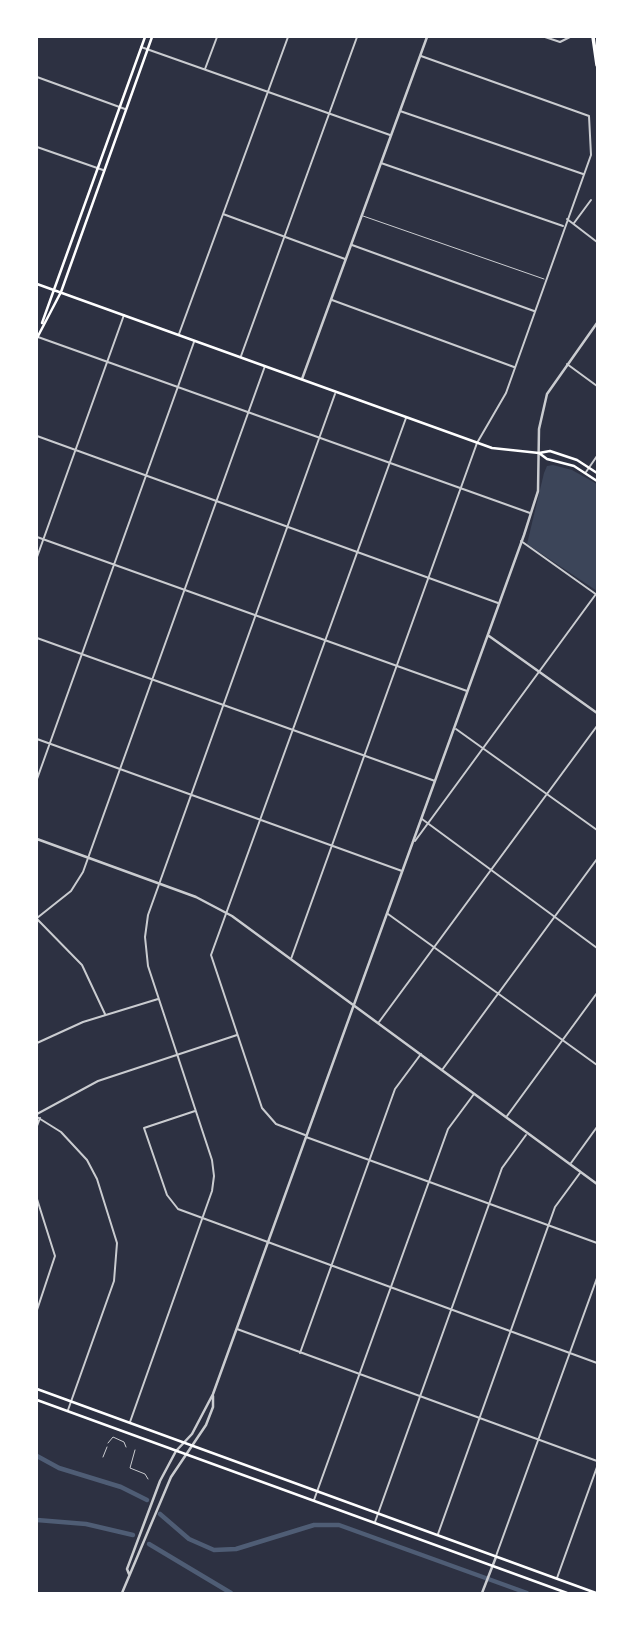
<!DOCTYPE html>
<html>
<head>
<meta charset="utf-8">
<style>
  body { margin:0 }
  #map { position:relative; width:634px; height:1630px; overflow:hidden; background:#2d3142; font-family:"Open Sans",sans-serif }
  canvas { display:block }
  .frame { position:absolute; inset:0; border:38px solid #fff; pointer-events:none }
</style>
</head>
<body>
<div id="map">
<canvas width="634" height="1630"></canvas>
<div class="frame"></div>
</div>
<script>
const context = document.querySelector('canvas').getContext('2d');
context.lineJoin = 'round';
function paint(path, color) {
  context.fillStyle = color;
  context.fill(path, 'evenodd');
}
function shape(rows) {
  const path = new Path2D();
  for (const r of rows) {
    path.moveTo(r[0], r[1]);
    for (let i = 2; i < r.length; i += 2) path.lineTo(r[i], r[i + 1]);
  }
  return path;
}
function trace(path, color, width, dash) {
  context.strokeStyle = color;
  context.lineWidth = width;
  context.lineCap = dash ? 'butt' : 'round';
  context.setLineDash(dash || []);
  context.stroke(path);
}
paint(shape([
  [553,465,572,470,597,484,597,591,527,544,544,473,547,466]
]), '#3c4559');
trace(shape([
  [37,1456,59,1468,121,1487,147,1500],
  [160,1514,189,1539,214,1550,236,1549,314,1525,339,1525,527,1593],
  [37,1520,86,1524,133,1535],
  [149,1544,231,1593]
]), '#4f5d75', 4.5);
trace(shape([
  [363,216,544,279],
  [108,1443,113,1437,124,1442,126,1447],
  [135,1450,130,1468,145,1474,148,1479],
  [103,1457,107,1447]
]), '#caccd0', 1);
trace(shape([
  [545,37,560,42,570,37],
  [141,47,390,135],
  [205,69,217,37],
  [37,77,125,109],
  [400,111,583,174],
  [37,147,103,170],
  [381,163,563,226],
  [223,214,345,259],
  [567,219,597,242],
  [574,223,591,200],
  [352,245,534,311],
  [332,300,514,367],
  [179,334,288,37],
  [38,337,530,513],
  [241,356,357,37],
  [567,364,597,386],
  [37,436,498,603],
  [586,472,597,456],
  [37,537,467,691],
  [521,541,597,595],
  [37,557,124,315],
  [37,638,435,781],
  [456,729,597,830],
  [37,739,402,871],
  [37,779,194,342],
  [422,819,597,948],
  [415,841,596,594],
  [388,914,597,1065],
  [37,918,71,891,83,872,265,366],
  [37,919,82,965,105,1014],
  [291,959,477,443,506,393,591,155,589,116,421,56],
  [379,1022,597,726],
  [37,1043,83,1022,158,999],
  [442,1070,597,859],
  [195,1111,144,1128,167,1195,178,1209,597,1363],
  [37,1114,98,1081,237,1035],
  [507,1116,597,993],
  [37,1117,61,1132,87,1160,97,1179,117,1243,114,1281,68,1410],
  [37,1126,40,1118],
  [305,1135,276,1124,262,1108,211,955,406,418],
  [306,1137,597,1243],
  [571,1163,597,1127],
  [37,1199,55,1256,37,1310],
  [237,1329,597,1461],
  [300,1353,395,1089,421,1054],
  [130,1422,212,1191,214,1176,212,1160,148,966,145,937,148,915,335,394],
  [314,1500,448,1129,474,1094],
  [375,1522,502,1168,526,1135],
  [438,1534,555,1207,580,1173],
  [496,1556,597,1278],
  [557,1578,597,1467]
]), '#caccd0', 2);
trace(shape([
  [302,379,427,37],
  [489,636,597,713],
  [37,839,196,897,232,916,597,1184],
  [129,1574,127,1569,160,1481,176,1451,192,1434,213,1394,524,535,538,491,539,429,547,394,597,323],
  [122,1593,171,1477,206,1425,213,1407,213,1396],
  [482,1593,496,1557]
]), '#caccd0', 2.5);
trace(shape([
  [37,284,492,448,539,453,550,451,577,460,597,473],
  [42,323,145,37],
  [37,338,61,292,152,37],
  [539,453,547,459,574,466,597,481]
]), '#fff', 2.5);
trace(shape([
  [37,1389,596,1593],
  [37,1400,567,1593]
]), '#fff', 2.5);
trace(shape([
  [593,37,597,65]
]), '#fff', 3.5);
</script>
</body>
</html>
